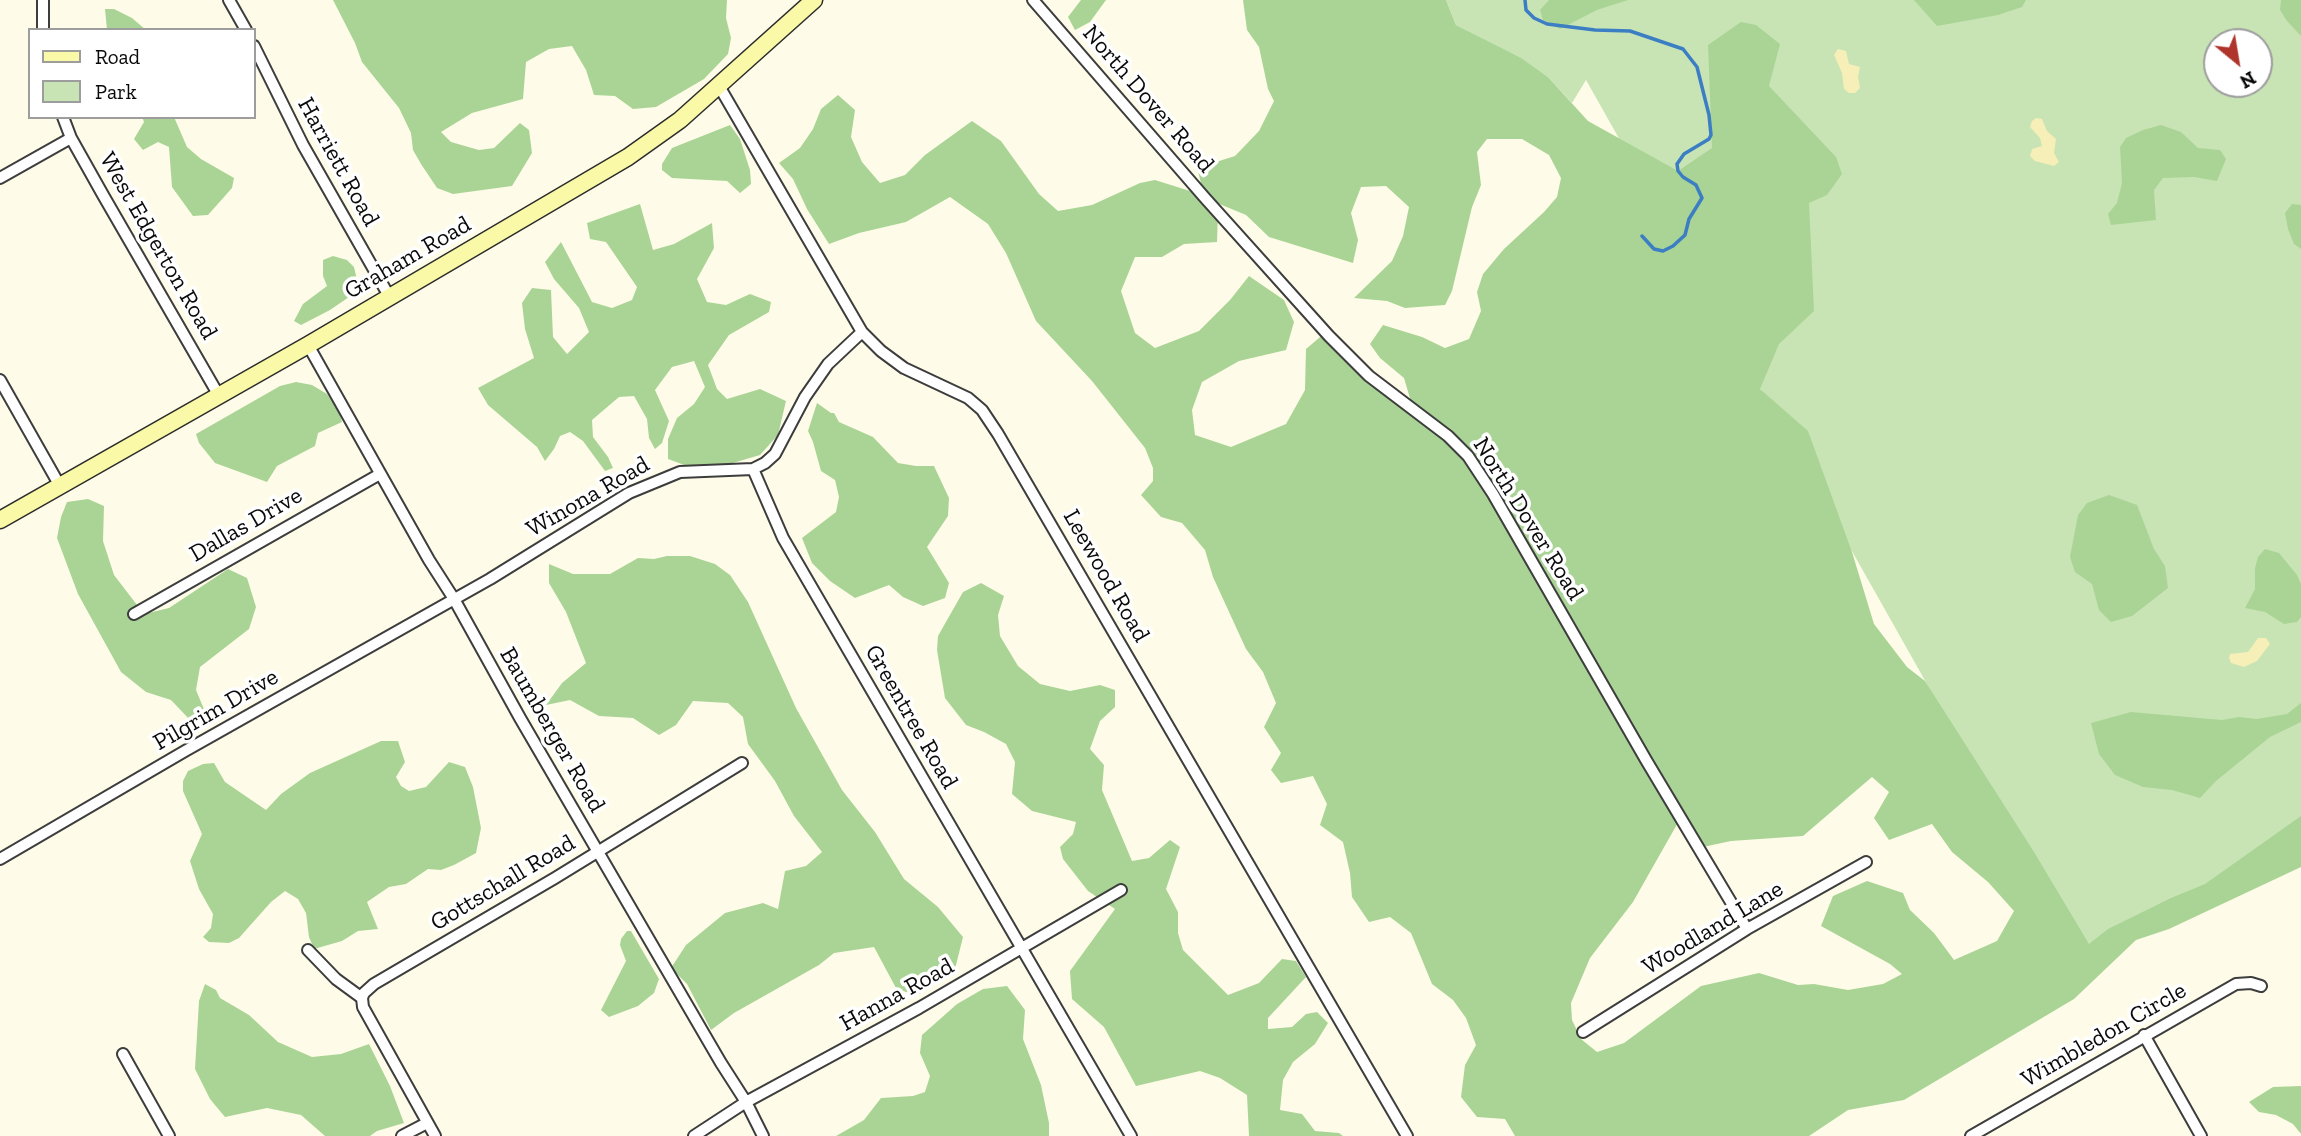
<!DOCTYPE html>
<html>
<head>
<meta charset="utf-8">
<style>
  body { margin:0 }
  #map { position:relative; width:2301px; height:1136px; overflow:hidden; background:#fefce8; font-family:"Zilla Slab",serif }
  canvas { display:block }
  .legend { position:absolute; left:28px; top:28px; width:228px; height:91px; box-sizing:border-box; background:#fff; border:2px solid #9d9d9d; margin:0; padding:9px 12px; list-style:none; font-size:21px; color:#0a0a0a }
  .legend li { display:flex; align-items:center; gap:14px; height:35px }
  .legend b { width:35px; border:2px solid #9d9d9d }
  .north { position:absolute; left:2203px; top:28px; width:70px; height:70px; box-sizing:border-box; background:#fff; border:2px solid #9d9d9d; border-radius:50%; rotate:150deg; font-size:19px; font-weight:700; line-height:28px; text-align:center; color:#0a0a0a }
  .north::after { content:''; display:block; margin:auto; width:24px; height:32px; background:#af352c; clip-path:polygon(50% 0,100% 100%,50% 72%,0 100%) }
</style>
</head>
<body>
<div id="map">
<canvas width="2301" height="1136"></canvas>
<ul class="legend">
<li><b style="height:9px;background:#f9f9a7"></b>Road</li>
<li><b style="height:19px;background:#c8e4b5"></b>Park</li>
</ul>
<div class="north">N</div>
</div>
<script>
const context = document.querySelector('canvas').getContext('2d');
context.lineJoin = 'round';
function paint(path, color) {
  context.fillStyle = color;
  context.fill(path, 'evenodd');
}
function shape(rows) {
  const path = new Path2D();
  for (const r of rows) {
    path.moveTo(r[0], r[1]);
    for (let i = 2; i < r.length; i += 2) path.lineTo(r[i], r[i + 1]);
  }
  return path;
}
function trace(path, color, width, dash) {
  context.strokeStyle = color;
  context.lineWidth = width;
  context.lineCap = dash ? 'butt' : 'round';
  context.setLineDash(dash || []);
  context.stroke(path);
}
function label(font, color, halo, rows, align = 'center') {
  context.font = font + ' "Zilla Slab",serif';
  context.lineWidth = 7;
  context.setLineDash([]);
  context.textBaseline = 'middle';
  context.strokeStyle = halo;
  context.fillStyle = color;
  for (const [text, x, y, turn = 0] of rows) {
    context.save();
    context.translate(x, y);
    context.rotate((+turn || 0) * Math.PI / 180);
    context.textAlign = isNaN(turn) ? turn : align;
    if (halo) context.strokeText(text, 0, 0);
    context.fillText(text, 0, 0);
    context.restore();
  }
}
paint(shape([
  [1446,0,2301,0,2301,845,2085,964,1586,80,1572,103,1548,77,1521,59,1456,25],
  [2217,42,2259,42,2259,84,2217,84]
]), '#c8e4b5');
paint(shape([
  [333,0,727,0,726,18,731,38,728,54,704,79,656,107,633,109,615,96,594,95,586,70,572,46,549,49,526,62,523,99,472,113,441,132,451,142,479,150,494,148,520,123,529,130,532,153,512,186,453,194,437,188,421,164,413,150,411,133,399,108,362,62,355,43],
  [1081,0,1106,0,1090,22,1075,30,1068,17],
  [1243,0,1446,0,1456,25,1521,58,1548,77,1588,121,1678,171,1712,148,1708,45,1741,22,1756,25,1780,44,1769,86,1836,157,1842,174,1827,195,1809,203,1814,311,1779,344,1760,389,1808,431,1852,552,1874,624,1907,667,1925,681,2034,852,2089,944,2108,929,2171,898,2205,884,2301,816,2301,867,2169,929,2136,940,2074,999,1904,1100,1848,1110,1809,1136,1515,1136,1505,1119,1477,1117,1461,1097,1465,1065,1476,1045,1466,1018,1453,1000,1432,984,1411,933,1390,917,1369,922,1352,897,1350,873,1343,842,1320,825,1327,804,1313,776,1281,783,1271,770,1281,753,1264,727,1276,703,1263,672,1246,649,1213,577,1205,550,1182,523,1161,517,1141,495,1153,481,1153,468,1145,448,1092,381,1036,321,1006,253,988,224,950,197,906,222,859,233,829,244,807,209,793,179,779,163,800,148,813,129,821,109,838,95,855,110,851,137,862,162,880,183,905,175,925,155,972,121,1001,141,1039,194,1058,211,1092,205,1140,183,1155,180,1190,191,1218,212,1217,242,1184,244,1162,257,1135,257,1121,291,1135,333,1155,348,1199,331,1230,300,1249,276,1284,300,1294,322,1286,350,1239,361,1202,382,1192,410,1195,435,1231,447,1286,424,1305,390,1306,349,1326,332,1414,412,1404,378,1380,358,1370,344,1383,325,1422,337,1445,348,1469,339,1481,311,1477,292,1483,274,1504,249,1544,212,1557,197,1561,178,1549,155,1522,139,1487,139,1477,152,1481,185,1472,207,1452,291,1445,305,1405,308,1387,301,1354,298,1392,261,1403,236,1409,207,1386,186,1361,187,1351,213,1358,240,1353,263,1269,237,1246,215,1205,198,1197,168,1235,156,1259,131,1274,101,1268,89,1259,47,1247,30],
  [1872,777,1889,792,1874,818,1889,840,1932,824,1952,852,1988,882,2014,911,1997,941,1954,960,1934,933,1910,910,1903,893,1867,881,1833,896,1821,926,1890,964,1902,974,1883,984,1848,990,1814,984,1798,985,1759,973,1701,986,1624,1043,1597,1052,1581,1039,1572,1020,1571,1003,1590,958,1633,902,1680,819,1703,847,1731,841,1803,836],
  [1549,0,1628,0,1597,10,1560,29,1543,20,1540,10],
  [1914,0,2026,0,2022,7,1998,15,1937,26],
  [2281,0,2301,0,2301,36,2287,21,2280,10],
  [114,9,132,18,146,30,107,30,105,9],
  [142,117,174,117,187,147,201,159,234,178,232,188,208,215,193,216,172,187,169,147,158,142,143,150,134,139,144,122],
  [730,125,740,139,750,170,751,184,740,193,727,181,672,178,662,170,662,164,672,148],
  [2161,125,2181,132,2198,148,2220,150,2226,159,2217,181,2194,177,2163,178,2154,190,2156,220,2111,225,2108,214,2117,203,2122,183,2120,147,2126,138,2143,130],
  [640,204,653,250,674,244,712,223,714,248,697,279,707,302,726,305,750,294,771,302,769,312,729,335,708,365,717,389,727,399,760,389,786,401,778,435,760,455,726,465,687,466,668,459,668,439,677,418,694,404,705,387,694,361,672,367,655,390,669,421,662,443,655,449,649,438,647,419,634,396,619,397,592,420,593,437,608,457,613,468,605,471,583,441,570,432,560,436,554,449,545,461,537,447,488,405,478,388,534,358,525,329,522,303,532,288,551,290,553,337,567,354,589,332,579,308,554,279,545,262,561,242,592,302,612,308,632,300,637,287,606,242,590,239,587,223],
  [2292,204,2301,205,2301,249,2294,244,2288,229,2285,213],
  [333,256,347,260,354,267,358,284,352,295,330,310,301,325,294,321,303,304,327,286,323,276,323,260],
  [296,382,312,385,327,394,339,411,342,422,318,433,315,446,277,466,267,482,215,463,199,443,196,434,280,386],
  [817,403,831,413,834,413,839,422,873,437,898,463,916,466,934,466,949,498,948,516,927,547,949,583,945,598,923,606,903,597,889,585,855,598,830,581,812,563,802,538,836,512,839,497,835,480,821,471,813,442,808,431],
  [2109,495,2137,505,2154,549,2165,566,2168,588,2132,616,2111,622,2099,610,2092,584,2075,572,2070,557,2078,515,2087,503],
  [88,499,104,506,103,541,114,575,144,614,169,608,228,569,247,578,256,607,249,629,200,667,196,690,208,719,191,721,171,700,146,692,121,672,78,594,57,538,61,517,67,502],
  [2265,549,2279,553,2297,575,2301,584,2301,617,2297,622,2284,624,2265,612,2245,608,2255,589,2255,568,2258,557],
  [667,556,690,556,715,564,730,575,748,602,796,708,842,790,875,832,904,879,938,907,963,937,955,969,916,996,896,988,874,947,834,953,819,965,734,1013,711,1030,687,984,671,968,686,945,725,913,763,903,778,909,785,871,806,866,822,852,794,816,775,781,748,744,743,717,728,703,693,701,676,725,659,735,633,718,599,716,570,700,546,705,562,683,586,663,566,612,549,583,549,564,573,574,610,574,638,558,654,559],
  [981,583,1004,596,998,615,1000,636,1018,666,1040,684,1070,691,1100,685,1115,690,1115,707,1100,721,1090,749,1104,765,1102,790,1132,861,1149,858,1170,840,1180,847,1166,889,1178,912,1178,933,1183,950,1228,995,1259,983,1282,959,1296,961,1306,977,1268,1018,1268,1029,1292,1027,1306,1014,1317,1012,1328,1023,1315,1044,1293,1062,1283,1080,1280,1110,1302,1114,1315,1131,1339,1133,1343,1136,1249,1136,1247,1095,1220,1078,1200,1071,1136,1086,1104,1027,1072,999,1070,971,1115,909,1088,891,1063,859,1060,847,1073,834,1076,822,1032,811,1012,794,1015,762,1006,744,984,732,966,725,945,698,937,650,938,636,963,592],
  [2301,703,2301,722,2270,737,2216,781,2200,798,2172,790,2143,787,2115,775,2099,754,2091,723,2131,712,2222,720,2239,717,2257,719,2287,714],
  [381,741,398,741,405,762,396,777,401,786,409,791,426,787,449,762,465,767,473,787,481,828,476,853,454,865,441,870,428,869,406,884,389,887,367,902,378,929,358,931,342,941,314,949,309,937,306,913,298,899,285,891,271,902,239,938,229,943,209,942,203,937,211,928,213,914,199,889,190,861,202,834,183,791,183,781,188,771,203,764,214,763,225,782,266,810,281,794,310,773],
  [627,931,631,931,659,979,654,993,638,1006,609,1017,601,1010,626,961,620,945,621,939],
  [205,984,216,990,220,998,249,1015,278,1042,312,1057,341,1054,369,1044,390,1086,404,1123,377,1131,370,1136,325,1136,301,1115,267,1108,225,1117,210,1099,195,1069,199,1001],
  [1007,986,1025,1010,1023,1039,1041,1085,1049,1123,1049,1136,836,1136,864,1120,881,1098,913,1096,925,1092,930,1076,920,1053,922,1035,957,1004,983,989],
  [2301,1086,2301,1134,2293,1124,2276,1115,2259,1112,2249,1102,2273,1087]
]), '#aad495');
paint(shape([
  [1838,49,1846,51,1849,64,1860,67,1858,77,1860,88,1855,93,1849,93,1844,89,1842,73,1834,55],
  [2036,118,2042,119,2047,131,2056,139,2054,153,2059,162,2054,166,2035,161,2030,156,2032,149,2042,146,2040,138,2030,127,2032,121],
  [2258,638,2266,638,2270,644,2257,661,2244,667,2231,663,2229,658,2230,654,2248,652]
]), '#f6efb7');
trace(shape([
  [1525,0,1526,10,1534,18,1547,24,1595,30,1630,31,1683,49,1697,67,1709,115,1711,135,1709,139,1684,154,1677,164,1678,171,1683,177,1696,185,1702,198,1689,219,1685,235,1673,246,1663,251,1654,249,1642,236]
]), '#3c7ec3', 3.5);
const street = shape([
  [229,0,246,30],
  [1033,0,1205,198,1329,336,1369,376,1448,436,1468,456,1493,494,1646,760,1747,929],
  [43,30,43,0],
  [254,46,303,145,389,296],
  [719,86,862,332,881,351,904,368,968,398,982,410,998,434,1407,1136],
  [63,117,71,138,103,195,218,394],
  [0,178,71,138],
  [308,345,429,560,454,599,520,718,721,1063,746,1102,763,1136],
  [0,380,60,486],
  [753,469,783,538,1131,1136],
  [134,614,380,474],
  [0,859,185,751,490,579,629,493,680,472,753,469,765,463,775,454,805,397,828,364,862,332],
  [308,950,336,979,362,998,363,1007,435,1136],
  [362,998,364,993,374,984,555,878,742,763],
  [1583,1032,1747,929,1866,862],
  [2144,1035,2201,1136],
  [123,1054,169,1136],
  [402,1136,427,1123],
  [694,1136,746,1102,919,1008,1121,890],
  [1971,1136,2236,984,2251,983,2261,986]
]);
const secondary = shape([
  [0,520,308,345,628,157,680,120,814,0]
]);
trace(street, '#3d3d3d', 14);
trace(secondary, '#2c2c2c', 19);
trace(street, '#fff', 10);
trace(secondary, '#f9f9a7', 16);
label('24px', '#0a0a0a', '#fff', [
  ["North Dover Road",1148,99,49],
  ["Harriett Road",338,162,61],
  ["West Edgerton Road",158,246,60],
  ["Graham Road",408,258,-30],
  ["Winona Road",588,497,-30],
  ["North Dover Road",1528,519,58],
  ["Dallas Drive",246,525,-30],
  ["Leewood Road",1106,576,60],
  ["Pilgrim Drive",216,710,-30],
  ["Greentree Road",911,717,60],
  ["Baumberger Road",552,730,60],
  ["Gottschall Road",503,883,-31],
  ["Woodland Lane",1713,928,-31],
  ["Hanna Road",897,995,-29],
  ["Wimbledon Circle",2104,1035,-30]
]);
</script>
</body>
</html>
